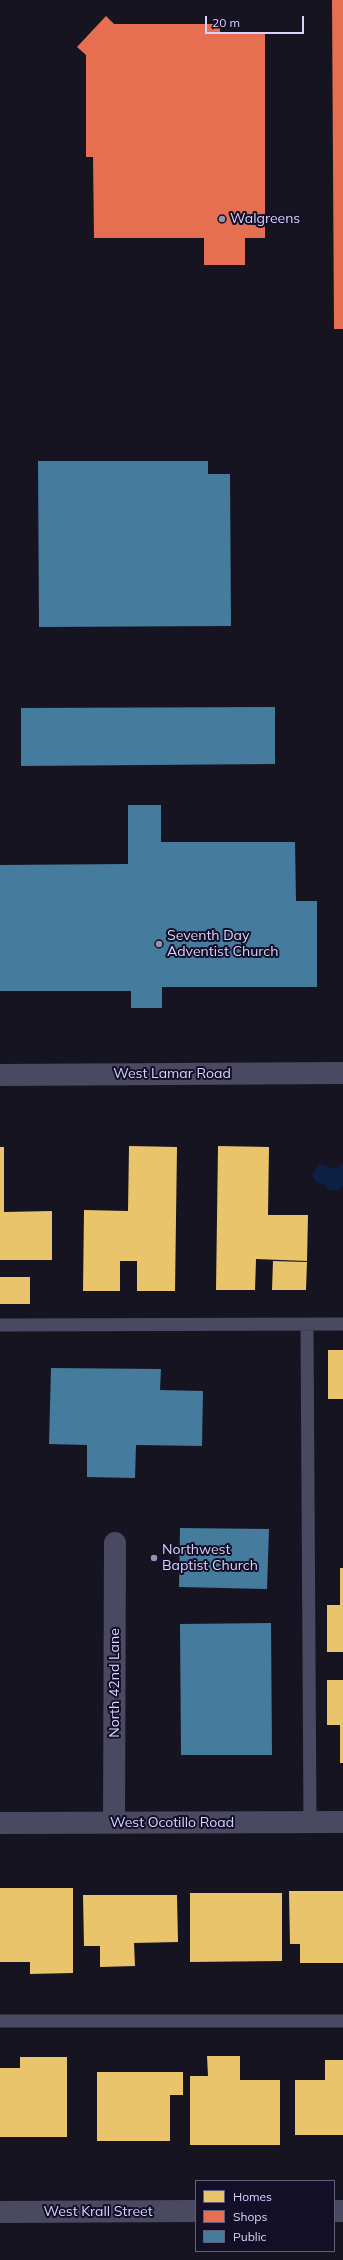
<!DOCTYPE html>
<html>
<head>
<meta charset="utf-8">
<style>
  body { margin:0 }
  #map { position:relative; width:343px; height:2260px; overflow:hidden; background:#161421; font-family:Mulish,sans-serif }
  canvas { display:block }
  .legend { position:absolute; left:195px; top:2180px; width:140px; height:72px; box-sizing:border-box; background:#130f26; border:1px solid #625e7d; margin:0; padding:5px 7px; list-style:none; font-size:12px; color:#d9d4ff }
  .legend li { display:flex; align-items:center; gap:8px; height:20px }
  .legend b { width:20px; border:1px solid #625e7d }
  .scale { position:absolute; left:205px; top:16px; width:99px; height:18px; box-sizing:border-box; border:2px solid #d9d4ff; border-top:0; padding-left:5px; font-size:12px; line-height:14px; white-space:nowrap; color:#d9d4ff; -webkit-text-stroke:3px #130f26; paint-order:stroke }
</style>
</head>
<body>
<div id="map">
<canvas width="343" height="2260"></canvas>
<ul class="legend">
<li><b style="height:11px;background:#e9c46a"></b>Homes</li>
<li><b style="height:11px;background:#e76f51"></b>Shops</li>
<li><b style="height:11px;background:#457b9d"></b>Public</li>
</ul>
<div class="scale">20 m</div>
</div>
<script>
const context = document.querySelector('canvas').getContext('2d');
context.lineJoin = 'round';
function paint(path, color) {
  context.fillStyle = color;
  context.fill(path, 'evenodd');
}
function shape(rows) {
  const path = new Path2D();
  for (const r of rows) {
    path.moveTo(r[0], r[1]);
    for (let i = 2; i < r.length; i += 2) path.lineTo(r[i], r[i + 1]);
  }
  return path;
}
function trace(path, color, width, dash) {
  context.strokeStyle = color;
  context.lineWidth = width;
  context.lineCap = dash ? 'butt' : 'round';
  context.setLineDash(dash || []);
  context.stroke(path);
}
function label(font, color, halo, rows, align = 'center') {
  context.font = font + ' Mulish,sans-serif';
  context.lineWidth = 4;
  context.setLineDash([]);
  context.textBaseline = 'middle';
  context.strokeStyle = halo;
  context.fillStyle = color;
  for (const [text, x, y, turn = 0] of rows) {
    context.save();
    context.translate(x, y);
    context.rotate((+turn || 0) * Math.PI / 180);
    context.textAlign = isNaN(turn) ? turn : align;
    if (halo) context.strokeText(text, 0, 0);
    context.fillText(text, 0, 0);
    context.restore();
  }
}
paint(shape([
  [343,1163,343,1185,336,1191,328,1190,326,1186,315,1181,312,1175,319,1164,332,1168,339,1167]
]), '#0d2144');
paint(shape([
  [129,1146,177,1147,175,1291,137,1291,137,1261,120,1261,120,1291,83,1291,84,1210,128,1211],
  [218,1146,269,1147,268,1215,308,1215,307,1261,256,1259,255,1290,216,1290],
  [0,1147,4,1147,4,1212,52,1211,52,1260,0,1260],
  [273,1261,307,1262,306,1290,272,1290],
  [0,1277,30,1277,30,1304,0,1304],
  [328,1350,343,1350,343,1399,328,1399],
  [340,1568,343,1568,343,1652,327,1652,327,1605,340,1605],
  [327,1680,343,1680,343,1763,340,1763,340,1725,327,1725],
  [0,1888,73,1888,73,1973,30,1974,30,1962,0,1962],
  [289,1891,343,1891,343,1963,300,1963,300,1944,290,1944],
  [190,1893,282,1893,282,1961,190,1962],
  [83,1895,177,1895,178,1942,134,1943,135,1966,100,1967,100,1946,84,1946],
  [207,2056,240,2056,240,2080,280,2080,280,2145,190,2145,190,2076,208,2076],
  [20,2057,67,2057,67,2137,0,2137,0,2068,20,2068],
  [325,2060,343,2060,343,2135,295,2135,295,2080,325,2080],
  [97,2072,183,2072,183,2095,170,2095,170,2141,97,2141]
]), '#e9c46a');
paint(shape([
  [332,0,343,0,343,329,334,329],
  [106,16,114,24,220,24,220,34,265,34,265,238,245,238,245,265,204,265,204,238,94,238,93,157,86,157,86,55,77,47]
]), '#e76f51');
paint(shape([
  [38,461,208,461,208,474,230,474,231,626,39,627],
  [275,707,275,764,21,766,21,708],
  [128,805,161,805,161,842,295,842,296,901,317,901,317,987,162,987,162,1008,131,1008,131,991,0,991,0,865,128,864],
  [51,1368,161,1369,160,1390,203,1391,202,1446,136,1445,135,1478,87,1477,87,1445,49,1444],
  [180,1528,269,1529,267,1589,179,1587],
  [271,1623,272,1755,181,1755,180,1624]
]), '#457b9d');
trace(shape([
  [0,1325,343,1324],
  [307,1325,310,1822],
  [0,2021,343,2021]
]), '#4a4962', 13);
trace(shape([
  [0,1075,343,1073],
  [0,1823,343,1822],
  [114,1823,115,1543],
  [334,2211,343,2211],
  [0,2212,196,2211]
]), '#4a4962', 22);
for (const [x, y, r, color] of [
  [222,219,4,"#9591b1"],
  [159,944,4,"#9591b1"],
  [154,1558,4,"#9591b1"]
]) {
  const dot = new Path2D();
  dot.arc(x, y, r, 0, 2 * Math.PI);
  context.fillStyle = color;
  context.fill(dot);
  trace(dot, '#130f26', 1.5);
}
label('14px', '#d9d4ff', '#130f26', [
  ["Walgreens",230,219],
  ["Seventh Day",167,936],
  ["Adventist Church",167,952],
  ["Northwest",162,1550],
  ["Baptist Church",162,1566]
], 'left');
label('14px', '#d9d4ff', '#130f26', [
  ["West Lamar Road",172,1074],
  ["North 42nd Lane",115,1683,-90],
  ["West Ocotillo Road",172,1823],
  ["West Krall Street",98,2212]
]);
</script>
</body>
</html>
